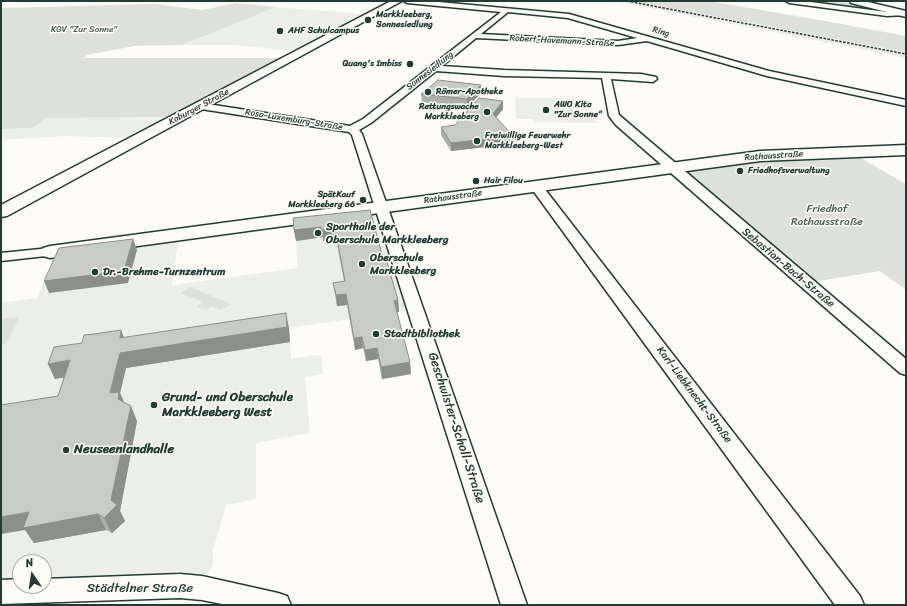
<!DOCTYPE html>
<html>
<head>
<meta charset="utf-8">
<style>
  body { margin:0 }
  #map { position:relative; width:907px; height:606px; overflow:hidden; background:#fdfcf7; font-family:Sriracha,sans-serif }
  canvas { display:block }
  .frame { position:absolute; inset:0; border:2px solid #1f3d34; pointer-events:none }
  .north { position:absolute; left:12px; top:554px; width:40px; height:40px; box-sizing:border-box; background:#fdfcf7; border:1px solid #a4b0a9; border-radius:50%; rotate:347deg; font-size:11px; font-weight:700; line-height:16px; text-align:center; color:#1f3d34 }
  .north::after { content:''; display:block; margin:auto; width:14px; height:18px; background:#1f3d34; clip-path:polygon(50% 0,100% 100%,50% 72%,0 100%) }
</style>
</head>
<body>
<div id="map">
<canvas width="907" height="606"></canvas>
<div class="frame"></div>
<div class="north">N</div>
</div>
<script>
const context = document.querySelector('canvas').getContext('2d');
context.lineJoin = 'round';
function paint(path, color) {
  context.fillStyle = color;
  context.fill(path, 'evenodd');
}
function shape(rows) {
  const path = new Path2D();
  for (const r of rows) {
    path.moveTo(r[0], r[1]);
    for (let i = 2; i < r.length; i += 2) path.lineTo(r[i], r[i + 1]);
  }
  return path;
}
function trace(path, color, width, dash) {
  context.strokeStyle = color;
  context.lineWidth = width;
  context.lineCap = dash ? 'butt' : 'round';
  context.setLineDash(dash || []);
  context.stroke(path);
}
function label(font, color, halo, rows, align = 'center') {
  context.font = font + ' Sriracha,sans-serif';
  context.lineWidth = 3;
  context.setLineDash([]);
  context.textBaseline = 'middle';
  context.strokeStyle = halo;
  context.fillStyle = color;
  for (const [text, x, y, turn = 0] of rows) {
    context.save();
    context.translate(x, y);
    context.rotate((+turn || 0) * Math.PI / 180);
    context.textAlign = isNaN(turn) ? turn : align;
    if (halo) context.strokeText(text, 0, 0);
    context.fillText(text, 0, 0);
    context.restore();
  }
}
paint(shape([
  [614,1,633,1,906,52,906,58],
  [276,7,373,15,303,52,235,45,182,45],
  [515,98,575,98,578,107,575,107,577,112,593,112,597,123,535,122,532,119,516,119],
  [180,117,141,138,64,136,1,140,1,131,4,129,33,128,46,118,51,118],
  [381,207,416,309,289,328,291,359,313,355,321,356,323,374,305,377,310,433,256,443,256,499,226,505,213,550,213,563,202,588,1,592,1,303,37,298,58,251,179,234,172,285,297,268,296,241],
  [20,562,44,562,44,586,20,586]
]), '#eceee9');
paint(shape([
  [633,1,709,1,848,25,906,36,906,52],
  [789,1,854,1,905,13,895,15],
  [236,3,276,7,182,45,134,46,87,55,84,58,291,58,180,117,51,118,46,118,33,128,4,129,1,131,1,8,155,4,202,10],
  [850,152,906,184,906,290,880,271,806,283,671,168],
  [190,287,231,304,221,310,212,306,206,310,197,307,203,302,181,293],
  [19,317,6,344,1,345,1,319]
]), '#dde0db');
const street = shape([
  [404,1,428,1,569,14,769,71,906,100,906,106,767,76,647,41,618,45,476,38,442,66,504,70,641,74,656,77,657,79,653,82,611,79,619,115,906,359,906,375,900,373,616,125,609,116,602,78,504,76,436,71,371,123,359,130,362,134,527,605,501,605,352,135,349,132,201,109,196,106,201,103,350,126,363,119,501,12,407,3,404,1],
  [508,12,568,18,637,38,618,41,481,34,508,12],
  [786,1,803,1,887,12,905,11,906,15,887,16,789,3,786,1],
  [536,182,540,183,860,596,864,605,835,605,532,189,530,186,532,183,536,182],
  [50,248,55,249,57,252,55,255,1,261,1,253,50,248],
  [180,574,202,576,278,593,287,596,291,605,227,605,202,600,180,598,1,604,1,580,20,579,20,586,44,586,44,579,180,574]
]);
const secondary = shape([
  [391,1,402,1,7,216,1,217,1,205,391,1],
  [850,1,864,1,906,11,906,17,851,3,850,1],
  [906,145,906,155,760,161,50,258,43,256,40,252,43,248,50,246,760,151,906,145]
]);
trace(street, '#1f3d34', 3);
trace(secondary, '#1f3d34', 3);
paint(street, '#fdfcf7');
paint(secondary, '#fdfcf7');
trace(shape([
  [627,1,906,54]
]), '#1f3d34', 1.5, [2.5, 1.5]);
paint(shape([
  [481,93,467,108,422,102,421,94],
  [503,101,503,109,496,117,512,144,451,151,441,135,441,127,455,125],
  [370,210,384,262,398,300,399,312,397,312,410,362,411,374,382,379,378,359,366,361,363,348,355,350,347,305,337,306,333,283,344,281,336,239,323,241,323,237,296,241,294,230],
  [289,328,290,342,126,368,120,393,124,402,137,421,120,511,125,521,112,533,106,530,34,543,25,530,58,396,65,377,55,379,48,364]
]), '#aab0ab');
paint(shape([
  [481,85,481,93,467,108,467,99],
  [503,101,503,109,493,122,493,114],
  [513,136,512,144,451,151,451,143],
  [321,227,335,228,336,239,323,241,323,237,296,241,294,230],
  [133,239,137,250,128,283,49,293,44,281],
  [346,294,347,305,337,306,336,295],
  [398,300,399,312,394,312,394,301],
  [286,313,289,328,290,342,126,368,120,393,126,407,110,393,121,330,127,345],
  [362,337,363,348,355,350,354,338],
  [377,348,378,359,366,361,365,350],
  [70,360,78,375,55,379,48,364],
  [410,362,411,374,382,379,381,367],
  [131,406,137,421,120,511,125,521,112,533,104,518,111,500],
  [29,512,98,514,106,530,34,543,25,530,1,534,1,517]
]), '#8b908b');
const building = shape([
  [438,80,481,85,467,99,421,94,438,80],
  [479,98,503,101,493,114,513,136,451,143,441,127,455,125,479,98],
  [370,210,384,262,387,262,398,300,394,301,410,362,381,367,377,348,365,350,362,337,354,338,346,294,336,295,333,283,345,281,335,228,321,230,321,227,294,230,293,218,370,210],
  [133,239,124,271,44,281,59,248,133,239],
  [286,313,287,327,120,353,110,393,119,392,118,399,131,406,111,500,117,505,104,518,98,514,23,528,29,512,1,517,1,405,58,396,70,360,48,364,54,347,82,343,84,335,94,334,121,330,120,338,286,313]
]);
paint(building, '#c6cdc7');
trace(building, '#8b908b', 1);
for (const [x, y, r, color] of [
  [368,20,4,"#1f3d34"],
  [280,31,4,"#1f3d34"],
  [410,64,4,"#1f3d34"],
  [428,92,4,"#1f3d34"],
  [546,110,4,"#1f3d34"],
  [487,112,4,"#1f3d34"],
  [477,141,4,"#1f3d34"],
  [740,171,4,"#1f3d34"],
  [476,181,4,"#1f3d34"],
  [363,200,4,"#1f3d34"],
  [318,233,4,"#1f3d34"],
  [362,264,4,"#1f3d34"],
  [95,272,4,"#1f3d34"],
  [376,334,4,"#1f3d34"],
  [154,405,4,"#1f3d34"],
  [66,450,4,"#1f3d34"]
]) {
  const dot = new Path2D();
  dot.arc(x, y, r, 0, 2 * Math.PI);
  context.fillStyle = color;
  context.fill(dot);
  trace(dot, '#fdfcf7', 1.5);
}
label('bold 9px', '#1f3d34', '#fdfcf7', [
  ["Markkleeberg,",376,15],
  ["Sonnesiedlung",376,25],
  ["AHF Schulcampus",288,31],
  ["Quang's Imbiss",402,64,"right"],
  ["Römer-Apotheke",436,92],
  ["AWO Kita",554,105],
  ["\"Zur Sonne“",554,115],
  ["Rettungswache",479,107,"right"],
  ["Markkleeberg",479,117,"right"],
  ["Freiwillige Feuerwehr",485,136],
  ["Markkleeberg-West",485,146],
  ["Friedhofsverwaltung",748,171],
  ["Hair Filou",484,181],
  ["SpätKauf",355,195,"right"],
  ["Markkleeberg 66",355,205,"right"]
], 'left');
label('9px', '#455e55', '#fdfcf7', [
  ["KGV \"Zur Sonne\"",84,30]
]);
label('9px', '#1f3d34', '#fdfcf7', [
  ["Ring",661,32,16],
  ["Robert-Havemann-Straße",562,41,3],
  ["Sonnesiedlung",430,71,-38],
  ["Koburger Straße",199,107,-28],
  ["Rosa-Luxemburg-Straße",294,120,9],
  ["Rathausstraße",774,156,-4],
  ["Rathausstraße",453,197,-8]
]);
label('11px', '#455e55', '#fdfcf7', [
  ["Friedhof",827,209],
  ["Rathausstraße",827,222]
]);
label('bold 11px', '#1f3d34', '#fdfcf7', [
  ["Sporthalle der",326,227],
  ["Oberschule Markkleeberg",326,240],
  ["Oberschule",370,258],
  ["Markkleeberg",370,271],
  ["Dr.-Brehme-Turnzentrum",103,272],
  ["Stadtbibliothek",384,334]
], 'left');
label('11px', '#1f3d34', '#fdfcf7', [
  ["Sebastian-Bach-Straße",788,268,40],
  ["Karl-Liebknecht-Straße",694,395,53]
]);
label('bold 13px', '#1f3d34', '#fdfcf7', [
  ["Grund- und Oberschule",162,398],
  ["Markkleeberg West",162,413],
  ["Neuseenlandhalle",74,450]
], 'left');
label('13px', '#1f3d34', '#fdfcf7', [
  ["Geschwister-Scholl-Straße",456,428,72],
  ["Städtelner Straße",140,589]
]);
</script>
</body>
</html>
